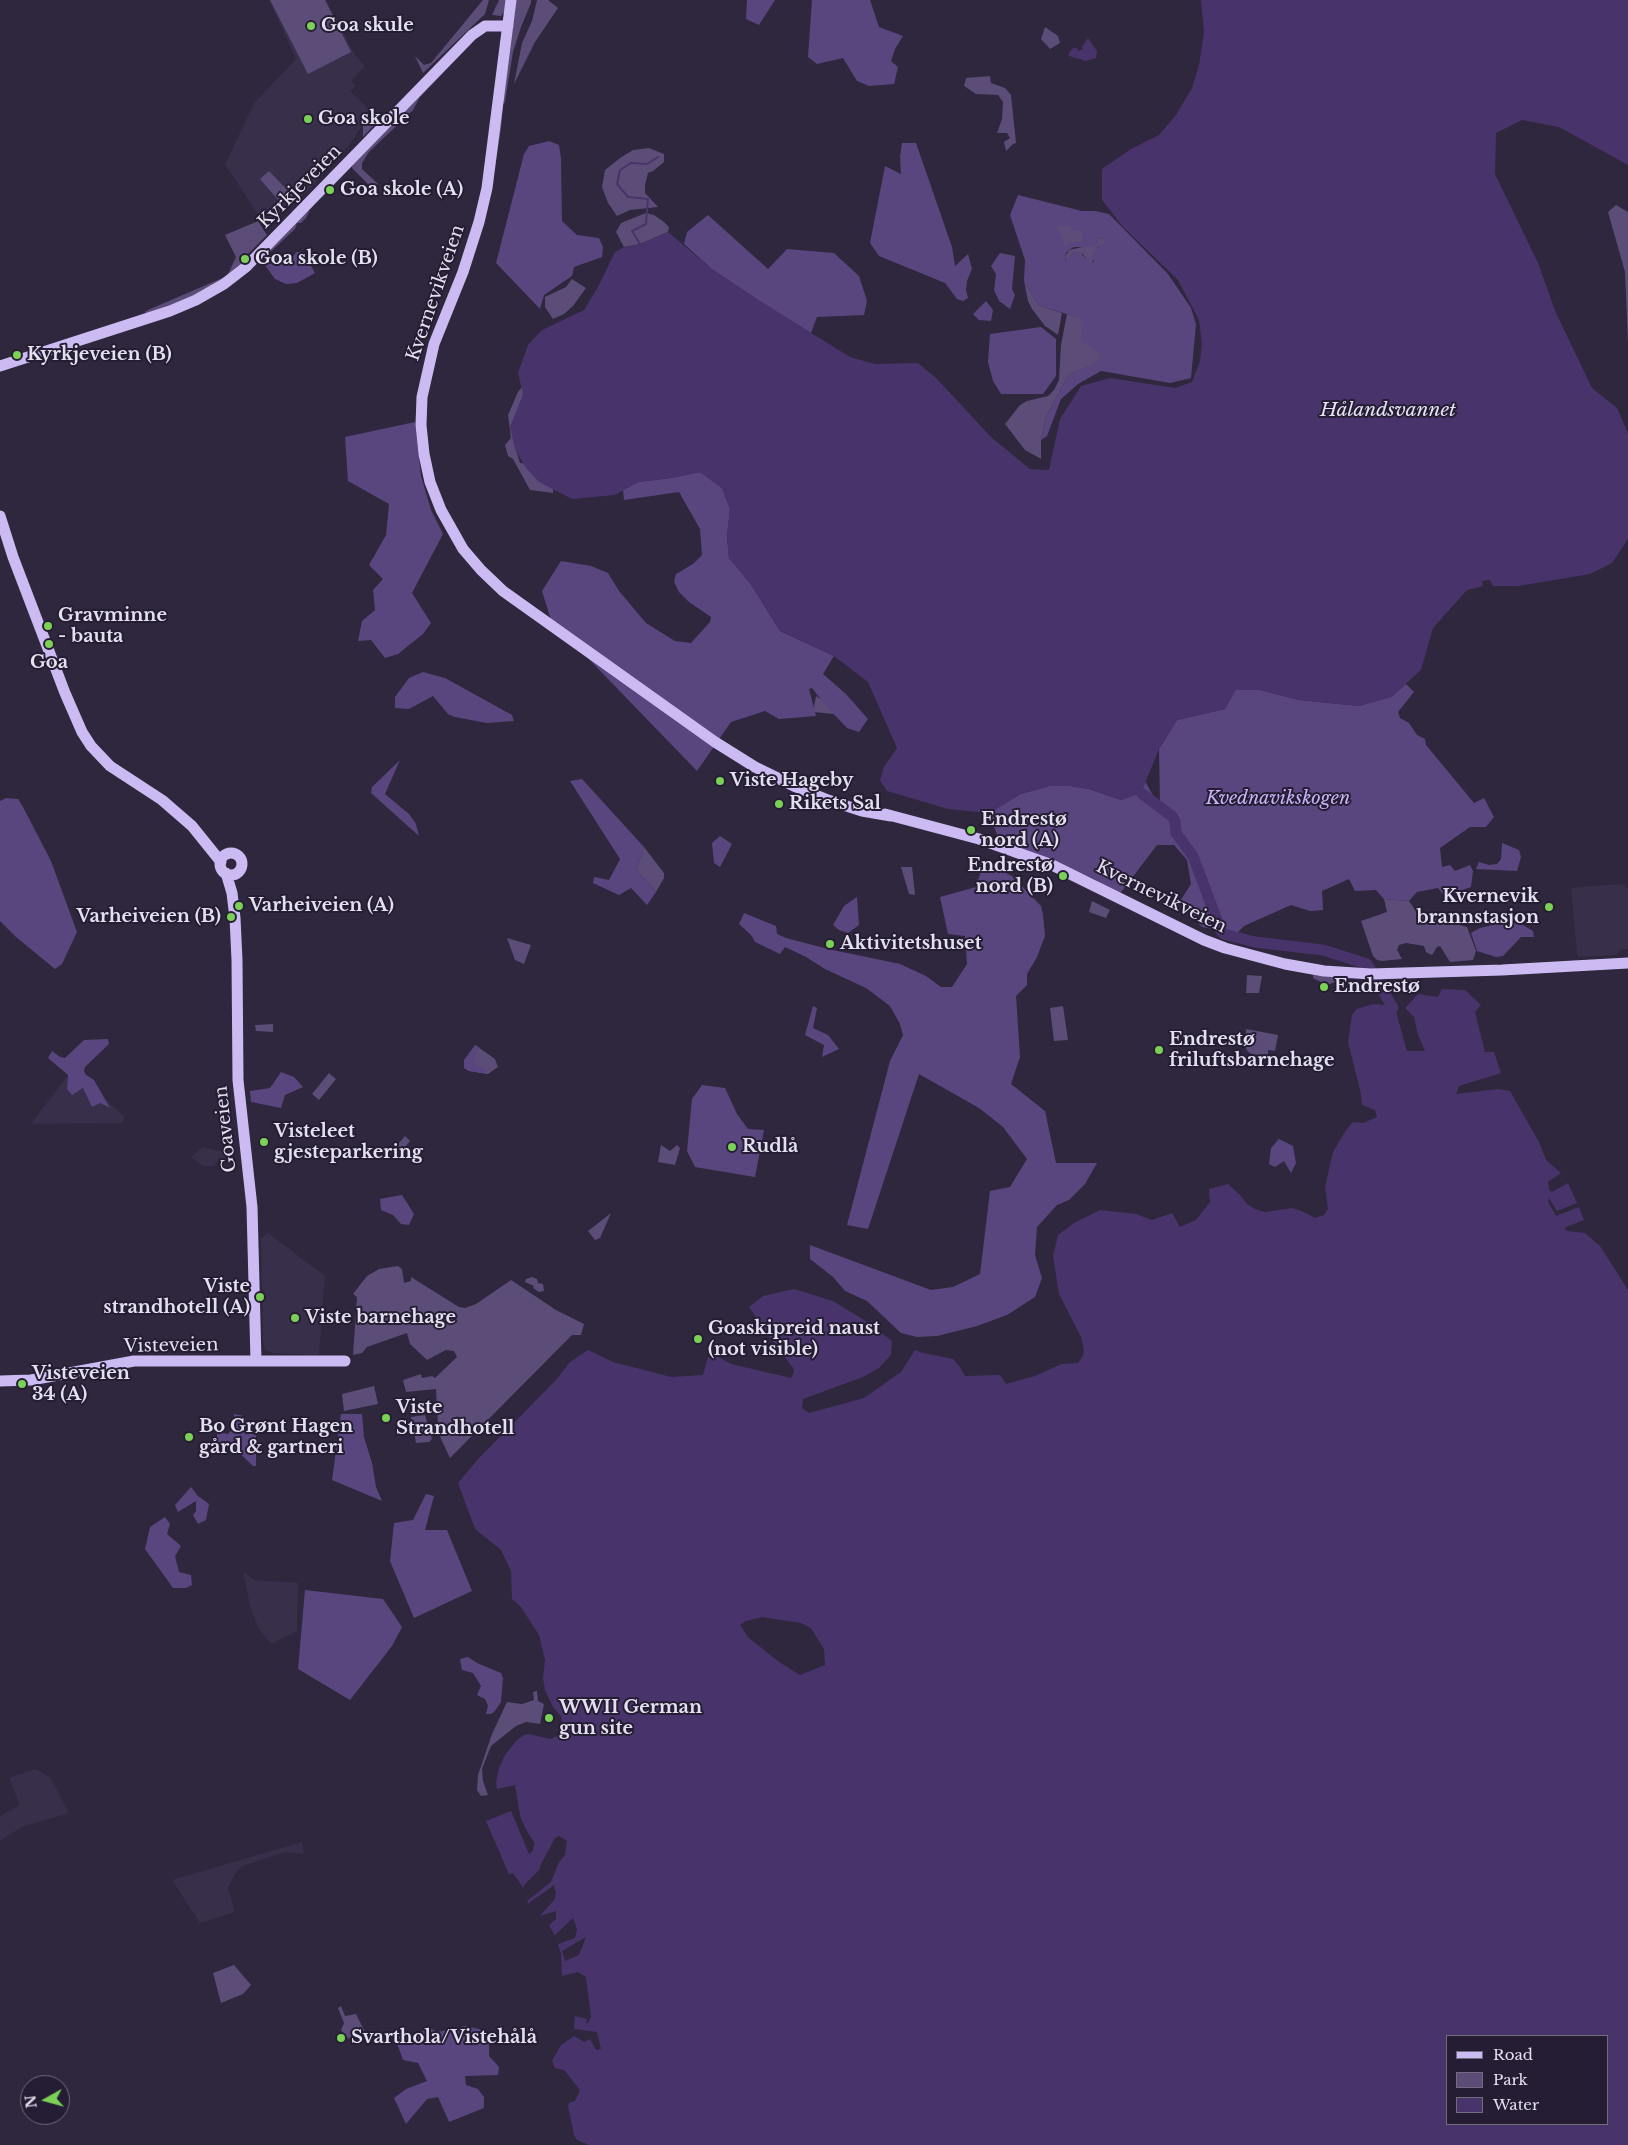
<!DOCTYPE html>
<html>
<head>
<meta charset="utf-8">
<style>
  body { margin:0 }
  #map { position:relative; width:1628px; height:2145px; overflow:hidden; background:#2e273d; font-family:"Libre Baskerville",serif }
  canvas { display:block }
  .legend { position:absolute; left:1446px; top:2035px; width:162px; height:90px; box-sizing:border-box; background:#251d33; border:1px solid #716b7e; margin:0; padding:6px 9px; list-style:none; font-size:15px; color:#e4e0ef }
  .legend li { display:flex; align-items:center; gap:10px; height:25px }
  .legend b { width:25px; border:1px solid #716b7e }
  .north { position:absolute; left:20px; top:2075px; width:50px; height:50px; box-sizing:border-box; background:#251d33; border:1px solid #716b7e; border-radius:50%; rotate:263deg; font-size:14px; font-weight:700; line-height:20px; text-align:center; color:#e4e0ef }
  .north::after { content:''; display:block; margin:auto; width:18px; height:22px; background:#7ad156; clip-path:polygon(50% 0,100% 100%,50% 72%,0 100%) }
</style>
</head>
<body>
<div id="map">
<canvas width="1628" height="2145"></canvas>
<ul class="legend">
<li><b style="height:6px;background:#ccbbf3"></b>Road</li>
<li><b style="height:14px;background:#5b4d77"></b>Park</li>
<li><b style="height:14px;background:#48346b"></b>Water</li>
</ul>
<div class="north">N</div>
</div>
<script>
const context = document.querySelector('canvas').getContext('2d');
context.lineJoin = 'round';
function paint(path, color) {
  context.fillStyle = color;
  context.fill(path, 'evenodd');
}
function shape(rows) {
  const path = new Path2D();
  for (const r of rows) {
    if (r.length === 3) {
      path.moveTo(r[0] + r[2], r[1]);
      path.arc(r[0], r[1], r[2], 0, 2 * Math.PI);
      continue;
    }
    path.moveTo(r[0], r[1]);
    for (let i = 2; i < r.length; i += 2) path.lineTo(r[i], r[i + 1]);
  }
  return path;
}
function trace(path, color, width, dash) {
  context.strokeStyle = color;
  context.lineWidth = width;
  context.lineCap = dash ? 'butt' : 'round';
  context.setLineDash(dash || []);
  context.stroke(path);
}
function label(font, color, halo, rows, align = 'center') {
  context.font = font + ' "Libre Baskerville",serif';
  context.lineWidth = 4;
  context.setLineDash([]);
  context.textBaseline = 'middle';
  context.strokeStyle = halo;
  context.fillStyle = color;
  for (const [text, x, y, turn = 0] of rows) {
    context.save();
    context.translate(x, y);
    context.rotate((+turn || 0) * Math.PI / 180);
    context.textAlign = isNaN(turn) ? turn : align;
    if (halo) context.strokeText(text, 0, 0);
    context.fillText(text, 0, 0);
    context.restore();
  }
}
paint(shape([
  [269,0,326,0,355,55,365,66,351,81,356,86,350,91,373,113,359,130,351,143,311,188,280,214,267,228,225,164,255,102,296,59],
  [1618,884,1625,885,1625,888,1628,888,1628,949,1620,950,1616,955,1579,957,1577,954,1571,888],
  [68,1075,67,1089,83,1088,100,1103,109,1108,105,1099,124,1116,123,1123,31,1124],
  [203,1147,232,1154,232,1160,220,1159,214,1166,203,1166,191,1157],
  [268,1233,325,1276,319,1355,273,1353,265,1350,263,1342,262,1296,265,1296,264,1290,262,1290,261,1238],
  [243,1571,254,1580,298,1583,297,1631,271,1644,259,1629,250,1606],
  [35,1769,50,1777,69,1813,22,1827,0,1841,0,1816,20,1805,9,1778],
  [302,1842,304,1854,285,1852,242,1866,236,1872,228,1888,235,1912,200,1923,172,1880]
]), '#382f4a');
paint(shape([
  [270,0,325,0,351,52,308,74],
  [483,0,489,0,485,14,423,73,415,56,424,65,431,63],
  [499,0,508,0,504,12,501,16,492,15],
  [514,0,531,0,531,3,521,27,513,52,505,102,503,104,501,129,492,185],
  [537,0,548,0,558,8,535,42,514,84,522,43,532,21],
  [1045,27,1058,36,1060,43,1050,49,1041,39],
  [482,32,420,97,413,110,369,152,362,163,362,169,378,184,368,192,369,185,352,168,353,162],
  [990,76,991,83,1005,88,1011,95,1016,143,1013,144,1006,151,1004,142,1010,138,1007,133,997,133,1002,119,1003,102,998,95,976,94,964,86,966,78],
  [373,113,380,119,363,137,363,125],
  [649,148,664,154,664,162,653,171,648,173,645,185,645,193,658,207,630,210,617,216,608,203,602,187,605,170,620,158,633,150],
  [269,171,293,196,286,202,279,201,260,179],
  [1616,205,1628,212,1628,344,1625,272,1608,212],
  [310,210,306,218,301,223,297,223,295,229,265,257,266,253,299,219],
  [646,213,654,215,664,222,669,227,668,232,640,244,624,247,616,232,621,223],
  [258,221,267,235,243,259,241,265,217,286,147,315,145,312,148,310,227,276,236,257,225,235],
  [1054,226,1072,226,1082,231,1082,243,1072,242,1065,247],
  [1099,237,1104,239,1104,245,1099,245,1096,249,1092,263,1086,259,1083,254,1075,252,1066,261,1065,257,1069,250,1096,244],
  [572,279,586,288,573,306,564,314,553,319,545,307,545,297,566,287],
  [1024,281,1038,305,1062,313,1058,335,1045,326,1032,309,1028,301],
  [1067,314,1083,319,1102,355,1096,364,1069,374,1046,417,1041,440,1041,459,1025,450,1005,424,1020,405,1027,401,1048,396,1054,390,1059,380,1061,345],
  [527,381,516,450,520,463,531,464,553,481,553,493,530,490,513,459,508,456,505,445,511,438,508,415,518,392],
  [816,696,833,708,834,714,813,712],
  [644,847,664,873,664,878,656,892,636,869],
  [901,867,912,867,915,895,909,894],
  [1384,899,1409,901,1418,914,1467,927,1476,951,1473,960,1450,962,1440,946,1437,947,1432,955,1426,952,1424,946,1406,943,1399,945,1397,950,1402,959,1382,961,1377,960,1373,956,1361,921,1387,912],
  [1092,901,1110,910,1106,918,1089,912],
  [507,938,531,945,524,964,515,960],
  [1247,975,1262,976,1259,993,1246,993],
  [1313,975,1336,977,1337,981,1330,984,1325,984,1313,978],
  [1063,1006,1068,1040,1054,1041,1050,1008],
  [273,1024,273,1032,256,1031,255,1025],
  [1246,1029,1278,1035,1275,1051,1268,1050,1268,1057,1252,1054,1248,1052,1245,1046],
  [475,1045,495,1059,498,1067,488,1074,469,1071,464,1068],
  [329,1073,336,1079,319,1100,312,1094],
  [405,1136,410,1141,398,1156,392,1151],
  [661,1145,670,1151,677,1145,680,1148,675,1165,658,1162],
  [611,1213,600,1238,595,1240,588,1231],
  [398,1266,402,1269,404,1283,411,1281,411,1277,459,1307,465,1308,476,1304,511,1280,556,1310,584,1324,581,1335,572,1335,450,1458,441,1439,438,1426,436,1389,406,1392,403,1380,421,1374,422,1378,432,1376,435,1378,457,1357,454,1351,446,1350,427,1360,410,1344,407,1333,367,1347,362,1353,353,1355,357,1297,353,1294,367,1276,379,1269],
  [532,1277,537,1279,538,1283,543,1284,544,1291,539,1292,533,1288,534,1286,525,1282,526,1279],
  [374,1386,378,1404,344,1411,342,1394],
  [425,1415,432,1439,429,1442,416,1443,411,1417],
  [537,1691,538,1701,544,1704,540,1724,526,1722,516,1726,491,1746,482,1769,483,1781,488,1795,481,1796,477,1790,478,1775,492,1734,507,1702,522,1704,534,1700,533,1692],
  [234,1965,251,1985,243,1994,221,2003,213,1973],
  [341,2006,345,2016,356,2014,369,2040,346,2038,341,2030,344,2023,338,2008]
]), '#5b4d77');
paint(shape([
  [747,0,775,0,759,25,746,19],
  [812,0,870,0,879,27,903,36,895,49,891,61,898,67,894,84,869,86,857,81,843,58,817,64,808,57],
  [549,141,559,145,561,158,562,221,577,235,599,238,603,247,602,257,574,267,572,276,544,295,540,309,496,263,524,154,529,146],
  [902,143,916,143,952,247,955,266,968,254,972,269,967,281,966,290,968,298,963,301,957,299,945,283,879,256,870,243,885,166,901,174,900,157],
  [1018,195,1082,211,1095,211,1109,214,1168,274,1191,308,1196,324,1191,378,1170,383,1101,371,1078,384,1061,399,1047,436,1041,440,1046,417,1069,374,1095,364,1102,355,1081,341,1082,319,1038,305,1024,281,1025,260,1010,215],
  [1055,226,1071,226,1071,230,1082,231,1082,242,1072,242,1065,246,1062,237],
  [1099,237,1104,239,1104,244,1099,245,1093,253,1091,257,1094,261,1092,263,1089,259,1086,259,1080,252,1075,252,1065,261,1066,253,1069,250,1074,247,1092,247,1096,244],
  [708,215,768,269,787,249,834,253,859,276,867,301,864,315,817,317,811,333,758,300,713,270,684,244,687,232],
  [296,252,303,252,315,273,297,283,286,284,275,279,265,265,274,253,293,257],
  [1000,253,1015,256,1012,289,1015,295,1010,309,999,301,994,290,996,274,991,266],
  [986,301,993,310,991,321,979,320,973,314],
  [1041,327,1056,339,1056,376,1043,394,1001,394,993,381,988,362,990,334],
  [415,422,421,476,431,510,443,534,412,593,431,623,423,634,398,654,385,658,371,640,358,641,362,621,375,610,373,590,383,579,369,565,386,535,389,504,348,481,345,437],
  [700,472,722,488,730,509,727,536,729,558,750,583,780,631,834,656,823,674,846,694,868,719,859,732,847,728,825,705,812,688,809,689,816,716,779,719,765,711,731,722,697,771,551,620,542,591,561,561,591,566,608,573,619,591,646,623,675,641,691,643,710,622,711,617,689,602,679,592,674,582,676,574,693,564,702,555,700,529,679,492,624,500,623,490,638,482,671,478],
  [423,672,445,678,512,715,514,721,487,723,455,717,448,714,433,696,409,709,395,708,395,697,409,678],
  [1406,684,1414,692,1398,712,1400,718,1409,723,1417,735,1425,739,1426,745,1474,803,1484,798,1494,817,1486,827,1470,827,1440,848,1442,867,1450,865,1455,871,1470,865,1473,871,1471,887,1444,896,1438,888,1417,892,1409,901,1384,899,1376,890,1355,891,1349,879,1322,891,1323,910,1310,911,1291,905,1244,926,1237,933,1230,932,1220,926,1197,864,1171,813,1160,805,1159,749,1177,720,1225,709,1235,690,1260,690,1299,700,1359,706,1391,697],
  [400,760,385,794,409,814,416,824,419,836,371,793,372,787],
  [582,779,644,847,636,869,656,892,647,905,631,888,619,895,593,883,594,877,609,880,620,859,570,781],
  [1145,781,1161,810,1171,820,1171,830,1184,846,1191,858,1218,930,1202,927,1179,903,1191,884,1187,860,1174,845,1157,845,1119,895,1094,879,999,840,989,813,1021,794,1049,786,1070,786,1089,789,1121,800,1141,793],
  [6,798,18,799,23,807,51,861,77,932,62,964,55,969,16,937,0,921,0,801],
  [720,836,732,844,720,867,714,863,712,843],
  [1502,843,1519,850,1521,857,1517,871,1476,869,1479,862,1489,865,1497,864,1501,859],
  [980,861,1012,876,1041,906,1043,915,1045,936,1037,957,1027,974,1027,985,1016,996,1020,1057,1011,1084,1045,1111,1056,1163,1097,1163,1085,1184,1069,1200,1057,1205,1037,1227,1035,1255,1042,1278,1035,1297,1007,1315,977,1326,937,1336,917,1337,901,1333,867,1301,845,1291,833,1277,810,1259,810,1245,931,1290,953,1287,980,1274,990,1191,1010,1187,1027,1159,1003,1127,979,1108,919,1074,868,1229,847,1225,890,1061,903,1035,900,1024,890,1006,866,988,825,969,806,957,785,947,780,954,755,942,751,935,739,924,744,913,776,926,777,934,786,938,828,949,900,964,926,976,941,987,952,987,967,964,965,936,948,934,940,897,976,887,981,871],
  [857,897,859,925,848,933,839,930,833,925,844,906],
  [1514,920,1533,931,1534,937,1521,937,1503,956,1496,957,1477,951,1471,933,1480,928],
  [813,1006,817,1008,813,1028,828,1035,839,1049,822,1057,824,1045,805,1035],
  [108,1039,109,1044,85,1067,84,1071,86,1075,94,1080,110,1108,100,1103,92,1107,83,1088,72,1095,67,1089,68,1075,48,1058,52,1051,60,1057,65,1058,84,1040],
  [475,1045,480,1048,477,1050,474,1063,485,1069,488,1074,469,1071,464,1068,464,1060],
  [281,1072,294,1077,303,1087,285,1095,281,1108,251,1102,250,1091,270,1088],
  [702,1085,725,1088,737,1114,748,1129,764,1130,755,1177,695,1167,687,1151,692,1099],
  [1279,1139,1293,1146,1296,1163,1291,1173,1284,1161,1275,1167,1269,1164,1271,1148],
  [402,1195,414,1214,409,1225,401,1224,393,1215,381,1210,380,1199],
  [234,1414,244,1416,249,1427,256,1433,256,1466,253,1466,234,1448,224,1448,217,1445,217,1432,228,1434,234,1427],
  [341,1414,362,1414,364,1437,372,1463,376,1487,382,1501,332,1480],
  [191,1487,198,1496,209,1504,206,1520,198,1524,193,1515,196,1511,196,1501,178,1512,175,1505],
  [426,1494,434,1496,425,1530,447,1530,472,1591,414,1618,390,1561,394,1523,413,1520],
  [165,1517,170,1524,167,1534,181,1546,175,1556,179,1572,191,1575,192,1585,186,1588,173,1588,145,1549,150,1527],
  [305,1590,383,1599,402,1627,392,1646,350,1700,298,1669],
  [468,1657,477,1663,501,1673,503,1678,501,1702,495,1711,491,1714,486,1714,488,1706,485,1699,477,1695,481,1686,473,1673,462,1670,460,1659],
  [465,2026,479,2029,489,2035,489,2056,499,2067,498,2075,465,2076,466,2085,478,2089,484,2097,484,2108,449,2122,438,2097,427,2099,406,2124,394,2098,406,2089,427,2081,418,2063,403,2060,395,2038,407,2031,415,2035,429,2028,438,2032]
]), '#5a467f');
paint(shape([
  [1201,0,1628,0,1628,165,1559,127,1522,120,1496,133,1495,174,1538,263,1556,313,1592,388,1617,408,1628,433,1628,539,1612,563,1590,574,1518,586,1493,586,1490,580,1482,581,1483,586,1467,590,1433,628,1421,670,1391,697,1359,706,1299,700,1260,690,1236,690,1225,709,1177,720,1159,749,1141,793,1121,800,1089,789,1070,786,1049,786,1021,794,989,813,948,809,887,791,880,780,884,767,897,748,868,682,834,656,780,631,750,583,729,558,727,536,730,509,722,488,700,472,671,478,638,482,615,495,572,499,539,482,526,468,515,449,510,427,523,394,518,373,528,345,542,330,584,310,598,287,615,252,624,247,640,244,668,232,713,270,758,300,850,357,875,364,918,363,936,378,991,437,1030,469,1049,470,1060,419,1081,386,1110,378,1175,388,1192,382,1200,361,1202,344,1199,320,1178,280,1123,227,1102,200,1102,169,1131,149,1159,135,1176,115,1192,88,1199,65,1204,33],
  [1088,38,1097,51,1096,58,1086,61,1069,56,1069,53,1073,48,1077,48,1078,51,1083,49,1082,47],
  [1442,989,1465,990,1481,1005,1475,1012,1485,1052,1494,1052,1501,1073,1459,1086,1456,1094,1498,1089,1510,1091,1539,1142,1546,1160,1561,1173,1548,1182,1549,1190,1552,1192,1568,1183,1577,1203,1557,1211,1549,1198,1548,1202,1556,1216,1579,1207,1584,1220,1564,1228,1567,1231,1585,1233,1600,1246,1628,1290,1628,2145,589,2145,577,2140,574,2135,568,2106,569,2103,575,2101,580,2090,564,2070,555,2068,552,2061,561,2045,574,2036,584,2042,590,2039,596,2050,601,2049,597,2032,574,2029,575,2016,587,2019,586,2023,588,2023,591,2017,586,1977,578,1972,562,1976,561,1954,556,1938,549,1925,556,1919,556,1911,540,1916,555,1899,556,1890,553,1890,534,1904,529,1904,527,1901,551,1882,559,1862,565,1855,567,1841,559,1836,555,1838,540,1866,541,1877,525,1890,513,1873,509,1874,486,1821,511,1811,529,1854,533,1851,534,1842,522,1824,515,1790,497,1791,496,1782,499,1768,505,1755,517,1740,524,1735,529,1734,550,1739,562,1734,563,1729,561,1716,553,1707,545,1690,543,1678,545,1660,539,1635,521,1607,512,1599,511,1571,501,1550,475,1529,458,1483,479,1458,556,1380,570,1362,588,1350,613,1362,671,1377,703,1375,708,1357,715,1355,731,1364,791,1378,794,1372,749,1307,763,1296,794,1289,833,1301,864,1320,892,1341,891,1355,879,1368,863,1377,803,1399,802,1408,809,1413,864,1398,901,1372,915,1350,923,1353,953,1359,960,1367,965,1376,1000,1375,1006,1384,1035,1376,1061,1364,1078,1363,1083,1356,1084,1350,1081,1337,1059,1294,1053,1256,1058,1235,1074,1223,1100,1210,1136,1214,1152,1220,1172,1213,1180,1227,1196,1220,1210,1202,1209,1189,1228,1184,1239,1194,1247,1204,1255,1209,1265,1212,1292,1208,1304,1212,1315,1218,1324,1215,1328,1209,1325,1187,1333,1152,1346,1130,1353,1122,1363,1123,1377,1117,1375,1110,1362,1105,1361,1094,1348,1042,1352,1015,1357,1009,1373,1004,1385,1005,1390,1011,1395,1008,1407,1051,1425,1051,1418,1035,1414,1017,1405,1008,1418,994,1438,997],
  [762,1617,801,1623,811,1628,824,1649,825,1665,800,1675,779,1662,748,1637,740,1625,746,1621],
  [1447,2036,1607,2036,1607,2124,1447,2124]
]), '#48346b');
paint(shape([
  [770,1338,794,1369,791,1375,769,1340],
  [515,1785,520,1817,534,1845,531,1848,531,1843,519,1824,513,1793,499,1796,495,1792,497,1789],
  [542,1867,543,1878,524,1892,524,1885],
  [554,1885,555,1892,553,1893,535,1906,531,1906,529,1903],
  [573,1918,577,1929,575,1938,558,1944,553,1937],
  [586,1937,579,1955,565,1961,562,1951]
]), '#2e273d');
trace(shape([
  [640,244,632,231,646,224,648,199,628,197,617,184,620,170,631,163,647,164,658,157]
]), '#48346b', 2);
trace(shape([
  [1141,793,1172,816,1175,821,1176,833,1193,856,1221,931,1224,934,1255,942,1323,950,1367,964,1393,1008]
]), '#48346b', 11);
trace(shape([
  [511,0,487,188,479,222,463,272,434,344,422,397,421,425,424,454,430,482,441,510,463,549,481,570,503,591,715,742,755,767,796,787,828,800,862,811,891,816],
  [0,366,170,311,196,300,224,284,246,267,472,35,485,26,508,26],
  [0,516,13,557,65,693,82,732,91,746,110,766,162,800,192,826,221,862],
  [885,814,979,839,1052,865,1204,940,1225,948,1285,964,1324,971,1371,974,1502,970,1628,963],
  [231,864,11],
  [226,873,232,893,235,918,237,960,238,1080,252,1207,256,1361],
  [0,1381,31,1380,134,1361,345,1361]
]), '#ccbbf3', 11);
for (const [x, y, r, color] of [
  [311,26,5,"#7ad156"],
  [308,119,5,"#7ad156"],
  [330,190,5,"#7ad156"],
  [245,259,5,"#7ad156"],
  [17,355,5,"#7ad156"],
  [48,626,5,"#7ad156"],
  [49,644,5,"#7ad156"],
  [720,781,5,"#7ad156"],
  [779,804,5,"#7ad156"],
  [971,830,5,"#7ad156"],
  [1063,876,5,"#7ad156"],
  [239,906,5,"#7ad156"],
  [1549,907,5,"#7ad156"],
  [231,917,5,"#7ad156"],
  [830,944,5,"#7ad156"],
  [1324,987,5,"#7ad156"],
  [1159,1050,5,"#7ad156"],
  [264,1142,5,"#7ad156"],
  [732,1147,5,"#7ad156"],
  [260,1297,5,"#7ad156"],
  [295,1318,5,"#7ad156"],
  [698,1339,5,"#7ad156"],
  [22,1384,5,"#7ad156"],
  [386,1418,5,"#7ad156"],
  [189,1437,5,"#7ad156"],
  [549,1718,5,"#7ad156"],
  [341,2038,5,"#7ad156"]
]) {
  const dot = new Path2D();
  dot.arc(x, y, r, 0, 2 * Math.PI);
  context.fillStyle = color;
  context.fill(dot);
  trace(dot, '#251d33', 2);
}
label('bold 18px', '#e4e0ef', '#251d33', [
  ["Goa skule",321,26],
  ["Goa skole",318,119],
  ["Goa skole (A)",340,190],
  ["Goa skole (B)",255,259],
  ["Kyrkjeveien (B)",27,355],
  ["Gravminne",58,616],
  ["- bauta",58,637],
  ["Goa",49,663,"center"],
  ["Viste Hageby",730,781],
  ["Rikets Sal",789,804],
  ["Endrestø",981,820],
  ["nord (A)",981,841],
  ["Endrestø",1053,866,"right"],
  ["nord (B)",1053,887,"right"],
  ["Kvernevik",1539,897,"right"],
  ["brannstasjon",1539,918,"right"],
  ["Varheiveien (A)",249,906],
  ["Varheiveien (B)",221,917,"right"],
  ["Aktivitetshuset",840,944],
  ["Endrestø",1334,987],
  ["Endrestø",1169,1040],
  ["friluftsbarnehage",1169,1061],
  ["Visteleet",274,1132],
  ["gjesteparkering",274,1153],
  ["Rudlå",742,1147],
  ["Viste",250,1287,"right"],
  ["strandhotell (A)",250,1308,"right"],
  ["Viste barnehage",305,1318],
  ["Goaskipreid naust",708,1329],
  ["(not visible)",708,1350],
  ["Visteveien",32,1374],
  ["34 (A)",32,1395],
  ["Viste",396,1408],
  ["Strandhotell",396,1429],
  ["Bo Grønt Hagen",199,1427],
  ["gård & gartneri",199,1448],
  ["WWII German",559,1708],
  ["gun site",559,1729],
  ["Svarthola/Vistehålå",351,2038]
], 'left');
label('18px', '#e4e0ef', '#251d33', [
  ["Kyrkjeveien",300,187,-45],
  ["Kvernevikveien",436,293,-71],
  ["Kvernevikveien",1161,897,26],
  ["Goaveien",226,1129,-96],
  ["Visteveien",171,1346,-1]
]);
label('italic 18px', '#c9b3f8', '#251d33', [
  ["Kvednavikskogen",1278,799]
]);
label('italic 19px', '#e6e1f3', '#251d33', [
  ["Hålandsvannet",1388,411]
]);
</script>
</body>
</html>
